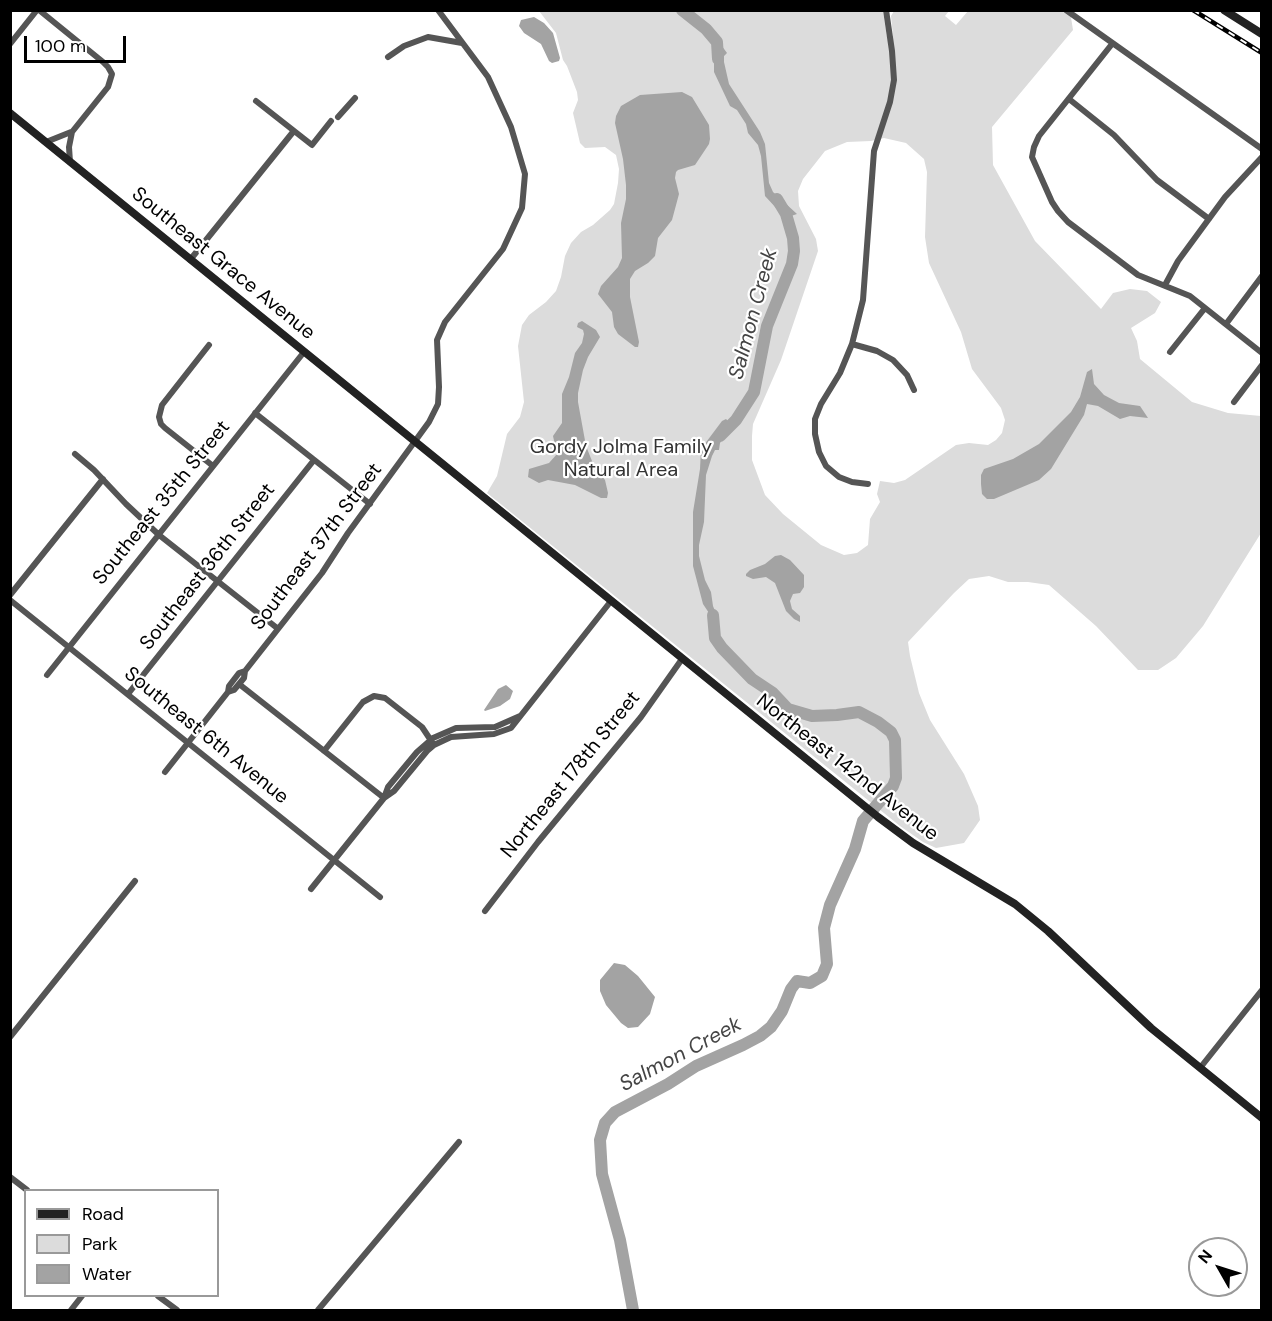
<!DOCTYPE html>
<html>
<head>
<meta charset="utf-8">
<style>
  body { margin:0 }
  #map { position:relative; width:1272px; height:1321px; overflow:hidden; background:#fff; font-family:"DM Sans",sans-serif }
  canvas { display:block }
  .frame { position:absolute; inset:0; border:12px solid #000; pointer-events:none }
  .legend { position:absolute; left:24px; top:1189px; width:195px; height:108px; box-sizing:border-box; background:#fff; border:2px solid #999; margin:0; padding:8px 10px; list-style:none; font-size:18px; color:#000 }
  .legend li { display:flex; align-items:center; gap:12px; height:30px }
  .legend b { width:30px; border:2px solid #999 }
  .north { position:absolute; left:1188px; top:1237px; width:60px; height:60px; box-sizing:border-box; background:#fff; border:2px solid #999; border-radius:50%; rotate:309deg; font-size:16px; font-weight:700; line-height:24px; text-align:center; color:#000 }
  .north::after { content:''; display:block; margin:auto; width:21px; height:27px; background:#000; clip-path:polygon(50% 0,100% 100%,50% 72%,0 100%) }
  .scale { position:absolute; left:24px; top:36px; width:102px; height:27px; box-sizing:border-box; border:3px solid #000; border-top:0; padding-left:8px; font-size:18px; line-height:21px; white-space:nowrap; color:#000; -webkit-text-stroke:4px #fff; paint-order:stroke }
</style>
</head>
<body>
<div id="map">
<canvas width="1272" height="1321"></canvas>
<div class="frame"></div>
<ul class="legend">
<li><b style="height:8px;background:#222"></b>Road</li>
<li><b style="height:16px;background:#dcdcdc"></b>Park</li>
<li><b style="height:16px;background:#a3a3a3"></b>Water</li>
</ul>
<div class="north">N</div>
<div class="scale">100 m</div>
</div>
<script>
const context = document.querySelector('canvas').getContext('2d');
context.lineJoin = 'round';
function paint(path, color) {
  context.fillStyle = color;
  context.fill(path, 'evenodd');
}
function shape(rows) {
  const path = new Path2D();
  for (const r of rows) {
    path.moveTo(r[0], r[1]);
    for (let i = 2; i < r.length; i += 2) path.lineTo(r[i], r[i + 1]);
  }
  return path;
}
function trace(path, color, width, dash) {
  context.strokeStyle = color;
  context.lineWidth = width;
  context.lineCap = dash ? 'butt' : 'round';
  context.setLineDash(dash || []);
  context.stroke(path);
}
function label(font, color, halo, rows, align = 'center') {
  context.font = font + ' "DM Sans",sans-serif';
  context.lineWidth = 4.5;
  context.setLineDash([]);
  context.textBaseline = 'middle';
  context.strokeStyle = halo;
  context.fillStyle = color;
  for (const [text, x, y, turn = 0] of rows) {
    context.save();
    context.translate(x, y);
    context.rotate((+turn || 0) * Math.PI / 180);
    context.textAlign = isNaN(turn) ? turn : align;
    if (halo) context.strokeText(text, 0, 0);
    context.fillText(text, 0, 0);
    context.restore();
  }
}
paint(shape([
  [539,11,883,11,887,37,893,36,891,16,894,11,949,11,945,16,956,25,968,11,1070,11,1073,30,992,127,993,165,1035,241,1101,309,1113,293,1130,289,1147,291,1161,302,1155,313,1131,328,1137,341,1140,359,1192,402,1228,413,1261,416,1261,533,1203,626,1176,658,1158,670,1138,670,1096,626,1049,585,1028,582,1008,582,989,576,969,579,954,593,908,642,910,656,919,693,930,720,964,774,978,806,980,820,964,843,936,848,923,842,900,826,487,493,497,476,507,434,520,417,524,402,518,346,522,325,529,315,546,302,556,291,561,277,565,256,571,243,581,232,593,225,610,210,614,204,618,183,619,169,616,155,605,147,585,148,580,143,573,113,578,100,577,92,567,66,563,60,556,33],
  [884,138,906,143,924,159,927,172,925,237,929,263,961,332,972,369,1001,408,1005,420,1002,433,996,440,988,445,969,443,956,445,905,480,894,483,880,481,877,494,880,502,870,519,868,545,857,553,844,555,821,545,783,514,765,495,752,460,752,436,753,424,781,360,818,251,816,239,799,206,798,191,803,179,825,151,847,142,871,141]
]), '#dcdcdc');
paint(shape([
  [534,17,544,23,553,33,560,58,559,61,552,63,549,61,541,44,524,33,519,26,521,20],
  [719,42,727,53,724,56,724,62,729,84,760,132,765,144,769,183,773,192,797,214,791,216,778,210,765,196,761,156,758,145,748,133,746,124,737,110,730,106,714,72,714,53],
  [682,92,692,97,709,125,710,139,709,144,695,165,678,170,676,172,675,178,679,194,672,220,658,238,655,256,648,263,635,271,630,279,630,297,639,342,638,347,635,347,618,334,614,327,612,312,598,294,601,286,618,267,622,258,621,223,626,199,626,185,623,159,615,123,616,116,621,106,640,95],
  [582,321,596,330,600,337,588,357,583,370,578,393,578,402,586,446,594,466,605,480,608,493,607,498,601,498,575,485,548,480,539,483,528,477,529,469,549,463,557,454,553,436,562,423,562,394,569,377,575,353,582,343,584,334,583,330,577,327,578,323],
  [1092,369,1094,384,1104,395,1119,403,1140,406,1148,418,1130,416,1120,419,1098,406,1087,404,1084,415,1051,469,1039,480,994,499,987,499,982,494,981,484,981,475,984,469,1013,459,1039,444,1071,412,1080,397,1087,372],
  [726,419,732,425,720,443,719,450,715,450,712,456,706,475,704,522,699,545,699,556,705,580,711,592,713,606,717,616,719,628,717,636,710,623,709,613,703,604,693,566,693,512,700,469,701,449,722,421],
  [781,555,790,560,804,575,804,587,800,593,793,594,790,601,792,609,800,616,800,622,794,619,786,611,775,583,766,577,753,579,746,576,746,574,750,570,765,564,775,556],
  [506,685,513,691,510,699,500,706,485,711,484,710,498,689],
  [614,963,625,965,638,976,655,997,650,1014,638,1027,628,1028,621,1023,606,1005,600,991,600,980]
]), '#a3a3a3');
trace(shape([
  [682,10,706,29,717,42,718,59],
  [720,436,736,420,754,392,767,326,792,264,794,251,793,238,786,214,777,199],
  [633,1310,620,1240,602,1174,600,1140,605,1123,615,1112,668,1084,696,1066,743,1045,760,1036,771,1027,782,1011,791,989,797,981,810,983,822,976,827,964,824,928,830,905,855,849,863,821,893,786,896,778,895,740,891,732,878,722,859,712,837,715,812,716,788,709,773,693,752,679,722,648,715,638,713,615]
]), '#a3a3a3', 12);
trace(shape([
  [39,10,103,62,108,67,112,74,108,87,72,132,69,147,70,162],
  [1066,10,1262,149],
  [10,44,37,10],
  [1112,44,1039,136,1034,147,1032,157,1052,202,1058,211,1068,222,1138,275,1190,296,1262,353],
  [388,57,404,46,428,37,462,43],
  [1069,99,1114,135,1157,180,1209,219],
  [256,101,312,145,331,121],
  [338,117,355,98],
  [46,142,71,132],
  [190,260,293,132],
  [1165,285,1178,261,1225,197,1262,157],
  [1226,324,1262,276],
  [852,344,877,351,893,360,907,375,914,390],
  [209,345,162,405,159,417,161,424,165,428,213,466],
  [1170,352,1205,308],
  [1234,402,1262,365],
  [255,413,370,504],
  [75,454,94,470,126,504,159,535,277,628],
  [868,484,852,482,839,477,826,466,819,452,815,434,815,419,821,404,840,373,852,344,863,300,874,151,890,102,894,80,892,51,886,10],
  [10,595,103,479],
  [10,600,380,897],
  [47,675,304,352],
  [239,684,384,798],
  [228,692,234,690,244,678,245,671],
  [128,694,314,460],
  [324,751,363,702,374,696,385,698,422,727,432,742],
  [165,772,228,692,229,686,239,673,245,671,322,573,348,533,429,422,438,404,439,387,437,340,445,322,503,249,522,208,525,174,511,127,488,77,438,10],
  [384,798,388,787,417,752,433,738,456,728,495,727,520,716],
  [311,889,384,798,394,791,427,751,434,745,451,737,494,734,511,728,611,601],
  [485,911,538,842,641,717,682,659],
  [10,1037,135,881],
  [1200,1068,1262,990],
  [10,1177,27,1190],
  [158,1296,177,1310],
  [71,1310,82,1296],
  [318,1310,459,1142]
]), '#555', 6);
trace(shape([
  [1224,10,1262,34],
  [10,113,878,817,913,843,1015,904,1048,931,1151,1028,1262,1118]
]), '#222', 8);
const rail = shape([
  [1193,10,1262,53]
]);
trace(rail, '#000', 4.5);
trace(rail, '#fff', 2, [7]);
label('20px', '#000', '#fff', [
  ["Southeast Grace Avenue",223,264,39],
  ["Southeast 35th Street",162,503,-51],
  ["Southeast 37th Street",317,547,-53],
  ["Southeast 36th Street",208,567,-52],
  ["Southeast 6th Avenue",206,736,39],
  ["Northeast 142nd Avenue",847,768,38],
  ["Northeast 178th Street",571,775,-51]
]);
label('20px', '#333', '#fff', [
  ["Gordy Jolma Family",621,448],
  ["Natural Area",621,471]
]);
label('italic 21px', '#444', '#fff', [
  ["Salmon Creek",754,314,-75],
  ["Salmon Creek",681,1055,-28]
]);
</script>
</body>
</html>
